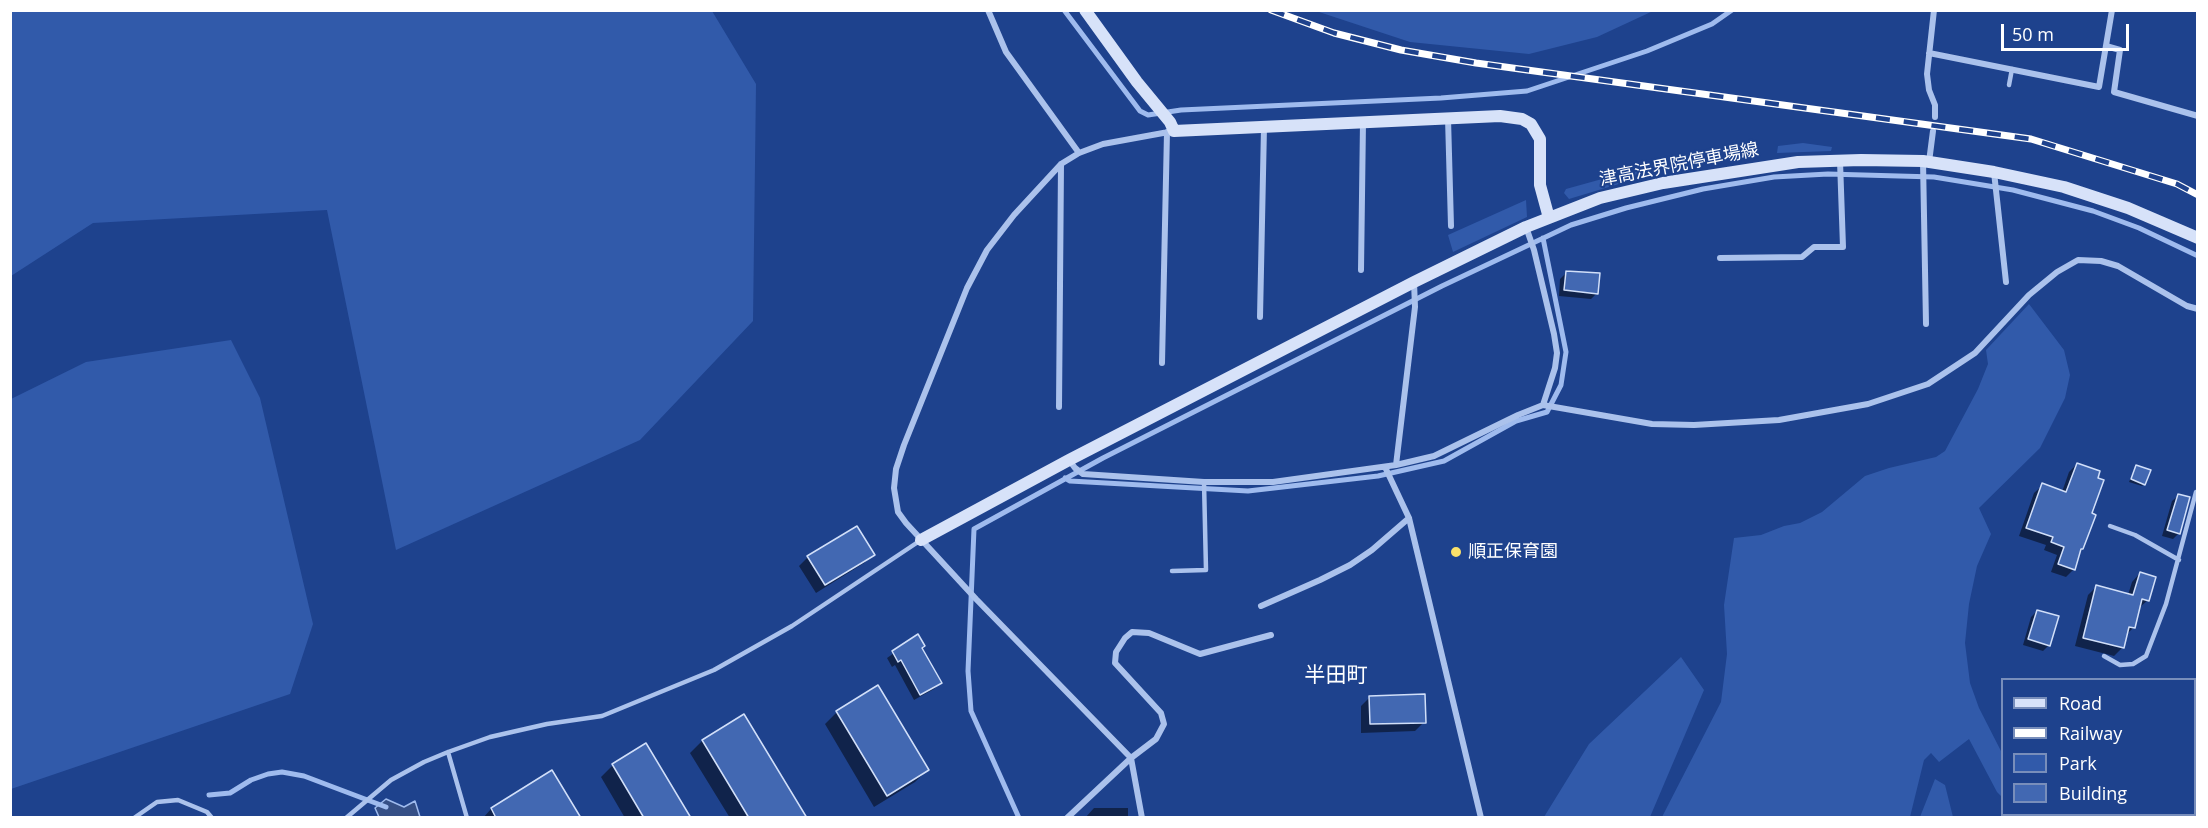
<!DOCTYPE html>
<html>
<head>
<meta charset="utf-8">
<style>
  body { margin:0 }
  #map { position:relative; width:2208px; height:828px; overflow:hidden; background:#1e428d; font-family:"Open Sans",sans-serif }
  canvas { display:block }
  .frame { position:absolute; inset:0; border:12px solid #fff; pointer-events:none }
  .legend { position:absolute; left:2001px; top:678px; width:195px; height:138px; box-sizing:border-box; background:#1e428d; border:2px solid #788ebb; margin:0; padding:8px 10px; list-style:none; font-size:18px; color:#fff }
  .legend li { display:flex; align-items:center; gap:12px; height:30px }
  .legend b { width:30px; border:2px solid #788ebb }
  .scale { position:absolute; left:2001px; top:24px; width:128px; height:27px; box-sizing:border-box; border:3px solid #fff; border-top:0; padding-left:8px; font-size:18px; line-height:21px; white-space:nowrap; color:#fff; -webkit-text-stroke:4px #1e428d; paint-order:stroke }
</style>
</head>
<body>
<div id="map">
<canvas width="2208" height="828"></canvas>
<div class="frame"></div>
<ul class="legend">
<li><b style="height:8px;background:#d7e2f9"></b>Road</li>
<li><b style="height:8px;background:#fff"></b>Railway</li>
<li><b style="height:16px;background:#315aaa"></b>Park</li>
<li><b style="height:16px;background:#4268b2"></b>Building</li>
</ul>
<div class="scale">50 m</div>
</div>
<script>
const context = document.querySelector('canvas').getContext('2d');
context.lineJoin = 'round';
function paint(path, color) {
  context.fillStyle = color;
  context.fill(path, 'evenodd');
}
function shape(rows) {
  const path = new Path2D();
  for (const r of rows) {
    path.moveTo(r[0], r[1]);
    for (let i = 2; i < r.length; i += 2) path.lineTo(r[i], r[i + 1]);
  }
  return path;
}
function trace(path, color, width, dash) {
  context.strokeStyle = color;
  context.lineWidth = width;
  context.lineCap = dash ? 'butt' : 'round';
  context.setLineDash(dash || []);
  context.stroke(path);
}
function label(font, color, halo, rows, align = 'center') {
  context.font = font + ' "Open Sans","Noto Sans JP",sans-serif';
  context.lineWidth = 4.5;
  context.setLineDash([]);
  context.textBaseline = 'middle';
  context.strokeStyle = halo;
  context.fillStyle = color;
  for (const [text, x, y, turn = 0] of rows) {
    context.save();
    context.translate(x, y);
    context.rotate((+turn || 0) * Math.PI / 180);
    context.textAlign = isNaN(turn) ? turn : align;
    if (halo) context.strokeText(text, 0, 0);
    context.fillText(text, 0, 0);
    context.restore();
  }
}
paint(shape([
  [11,10,712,11,756,84,753,321,640,440,396,550,327,210,93,223,11,276],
  [1316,11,1653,11,1597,37,1529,54,1410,42],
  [1803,143,1832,147,1831,151,1777,153,1778,146],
  [1656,164,1657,167,1646,170,1622,183,1569,199,1564,193,1566,189],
  [1526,200,1527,217,1453,252,1448,235],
  [2029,304,2064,350,2070,375,2065,398,2040,448,1979,508,1991,534,1977,566,1969,604,1965,643,1970,683,1979,708,2002,753,2002,797,1997,792,1969,739,1939,762,1931,753,1924,760,1910,817,1662,817,1721,702,1727,654,1724,605,1734,538,1761,535,1784,526,1800,523,1822,512,1865,476,1889,468,1936,457,1945,451,1978,389,1988,364,1986,350],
  [231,340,260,398,313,624,290,694,11,789,11,399,86,362],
  [1681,657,1704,690,1650,817,1544,817,1589,744],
  [1935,779,1945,785,1953,817,1920,817]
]), '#315aaa');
const water = shape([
  [386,799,404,807,415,801,420,817,379,817,375,808,386,799]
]);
paint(water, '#354f86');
trace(water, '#9fbbee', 1.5);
paint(shape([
  [1566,273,1597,293,1591,299,1559,296,1560,279],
  [2077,464,2090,514,2082,549,2079,552,2074,569,2066,577,2051,572,2057,555,2044,550,2046,545,2019,536,2034,493,2043,485,2062,492,2069,472],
  [2136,467,2144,484,2142,486,2129,482],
  [2178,496,2179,533,2173,539,2162,536,2172,501],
  [873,554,864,563,816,593,799,566,808,557],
  [2140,573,2148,600,2139,608,2133,628,2126,635,2123,647,2114,656,2075,646,2088,595,2096,587,2128,595,2132,582],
  [2037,611,2049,645,2043,651,2023,645,2031,617],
  [917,637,920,648,940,683,934,689,914,700,895,665,892,667,887,658],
  [877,687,927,770,915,782,874,807,825,724,837,712],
  [1370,697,1424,722,1415,731,1361,733,1361,706],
  [743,716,805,818,730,818,690,753,702,741],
  [613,765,689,818,625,818,601,777],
  [552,772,579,818,483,818,491,809],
  [1094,808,1128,808,1128,818,1085,818]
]), '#0007');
trace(shape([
  [1064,10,1140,111,1148,115,1181,110,1441,98,1527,91,1647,51,1712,24,1732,10],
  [1065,478,1070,481,1248,491,1378,476,1444,461,1516,421,1547,412,1561,385,1566,352,1543,238],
  [209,795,230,793,251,780,268,774,282,772,304,776,386,807],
  [1019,818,971,711,968,671,974,529,1103,458,1442,286,1571,225,1626,208,1703,189,1774,177,1828,174,1934,177,2013,190,2093,211,2139,228,2198,256]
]), '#9fbbee', 5);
const building = shape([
  [1566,271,1600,273,1598,294,1564,290,1566,271],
  [2077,463,2100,471,2098,478,2104,480,2092,513,2096,515,2083,549,2081,549,2075,570,2058,564,2064,547,2051,542,2053,537,2026,528,2042,483,2066,492,2077,463],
  [2136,465,2151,470,2145,485,2131,479,2136,465],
  [2178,494,2190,497,2180,534,2167,530,2178,494],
  [857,526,875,555,825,585,807,556,857,526],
  [2140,572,2156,577,2149,601,2142,599,2135,628,2129,627,2124,648,2083,638,2096,585,2133,595,2140,572],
  [2037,610,2059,616,2050,646,2028,639,2037,610],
  [918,634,925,646,922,648,942,683,920,695,901,660,898,662,892,651,918,634],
  [878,685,929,770,887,796,836,711,878,685],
  [1425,694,1426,723,1370,724,1369,696,1425,694],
  [744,714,807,818,749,818,702,740,744,714],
  [646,743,691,818,644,818,612,764,646,743],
  [552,770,581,818,496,818,491,808,552,770]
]);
paint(building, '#4268b2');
trace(building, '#d1dff9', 1.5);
trace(shape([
  [2009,85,2012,69],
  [2110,526,2135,535,2179,560],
  [1172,571,1206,570,1204,482],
  [2104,656,2120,665,2133,664,2146,656,2166,604,2196,492],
  [448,752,467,818],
  [134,818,157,802,178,800,207,812,212,818],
  [346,818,391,780,424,762,448,752,490,737,547,724,602,716,714,670,792,626,921,540]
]), '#abc2ec', 4.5);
trace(shape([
  [988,10,1006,52,1079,153],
  [1934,10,1927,74,1929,90,1935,105,1935,117],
  [2106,46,2120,50,2114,92,2198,116],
  [1929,53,2099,87,2112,10],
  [1448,118,1451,226],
  [1923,161,1926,324],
  [1929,162,1933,131],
  [1994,172,2006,282],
  [1526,227,1534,250,1554,334,1557,353,1555,368,1543,405],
  [1720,258,1802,257,1814,247,1843,247,1840,161],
  [1361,270,1363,122],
  [1260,317,1264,127],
  [1162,363,1167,132],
  [1059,407,1061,164],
  [1069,460,1075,468,1083,474,1204,482,1273,482,1396,465,1434,456,1518,415,1543,405,1652,424,1694,425,1779,420,1868,404,1928,384,1975,353,2029,295,2057,272,2078,260,2101,261,2118,266,2187,306,2198,309],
  [1396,465,1415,307,1414,282],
  [1385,467,1409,518,1481,818],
  [1261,606,1320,580,1350,565,1372,550,1409,518],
  [1067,818,1131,758,976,599,906,523,898,512,894,488,896,469,904,445,967,288,987,250,1014,215,1061,164,1079,153,1103,144,1174,131],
  [1142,818,1131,758,1156,739,1164,724,1161,713,1115,663,1116,652,1125,638,1132,632,1149,633,1200,654,1271,635]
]), '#abc2ec', 6);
trace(shape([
  [1085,10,1137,82,1170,122,1174,131,1500,116,1522,119,1531,124,1540,139,1540,185,1549,218],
  [921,540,1069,460,1414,282,1526,227,1600,198,1663,183,1798,162,1861,160,1923,161,1994,172,2064,187,2128,208,2198,238]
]), '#d7e2f9', 12);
const rail = shape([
  [1271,10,1334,33,1401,50,1476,63,2031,139,2177,184,2198,195]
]);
trace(rail, '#fff', 7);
trace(rail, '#1e428d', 4.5, [14]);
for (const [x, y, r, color] of [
  [1456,552,6,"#fbe16a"]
]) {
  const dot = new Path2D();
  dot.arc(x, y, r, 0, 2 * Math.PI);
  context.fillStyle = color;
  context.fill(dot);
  trace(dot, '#1e428d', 2);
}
label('18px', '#fff', '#1e428d', [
  ["津高法界院停車場線",1679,165,-11]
]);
label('18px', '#fff', '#1e428d', [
  ["順正保育園",1468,552]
], 'left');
label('21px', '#fff', '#1e428d', [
  ["半田町",1336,676]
]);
</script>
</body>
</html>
